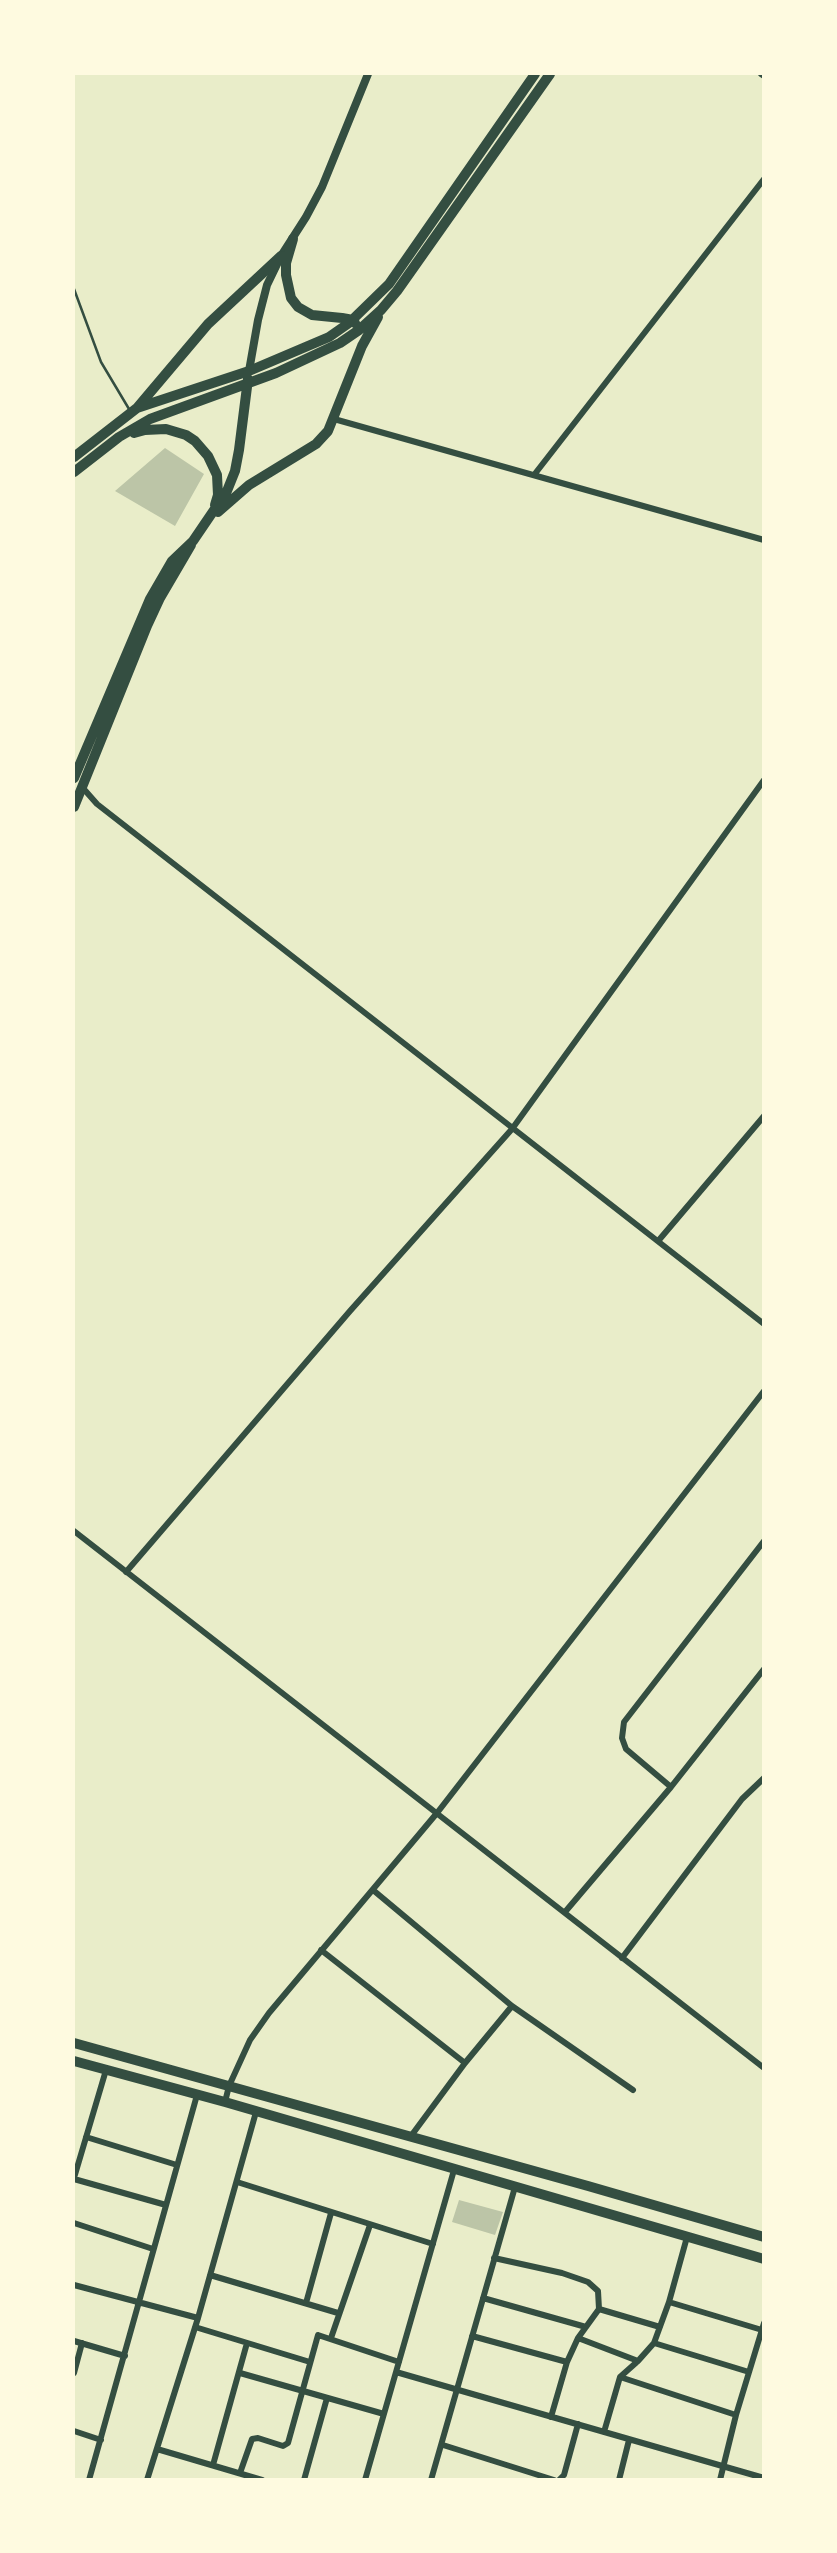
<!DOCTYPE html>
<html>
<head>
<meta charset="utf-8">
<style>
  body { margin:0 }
  #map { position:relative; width:837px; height:2553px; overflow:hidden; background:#e9edc9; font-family:Signika,sans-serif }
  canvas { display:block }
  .frame { position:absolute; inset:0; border:75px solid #fefae0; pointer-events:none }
</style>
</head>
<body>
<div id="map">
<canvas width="837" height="2553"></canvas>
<div class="frame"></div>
</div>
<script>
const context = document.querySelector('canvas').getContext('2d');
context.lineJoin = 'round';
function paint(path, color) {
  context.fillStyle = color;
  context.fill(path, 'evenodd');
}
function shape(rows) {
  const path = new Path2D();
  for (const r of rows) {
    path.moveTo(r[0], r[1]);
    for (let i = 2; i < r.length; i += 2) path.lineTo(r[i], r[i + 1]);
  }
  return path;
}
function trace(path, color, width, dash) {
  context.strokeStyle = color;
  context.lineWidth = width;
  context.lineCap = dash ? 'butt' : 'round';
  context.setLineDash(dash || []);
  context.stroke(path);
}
paint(shape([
  [165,448,204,474,175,526,115,491],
  [459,2200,503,2212,495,2235,452,2222]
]), '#bcc5a7');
trace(shape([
  [74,289,101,362,129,409]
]), '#344e41', 2.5);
trace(shape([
  [761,74,764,76],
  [334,419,764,540],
  [534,475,764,179],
  [82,787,97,804,764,1324],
  [659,1240,764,1116],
  [74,1531,764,2068],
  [126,1572,350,1311,512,1129,764,780],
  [671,1787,626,1749,622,1738,624,1722,764,1541],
  [373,1890,512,2006,633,2090],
  [565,1912,671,1787,764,1669],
  [321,1950,465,2063],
  [622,1958,742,1799,764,1778],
  [225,2102,229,2086,250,2040,269,2013,437,1813,764,1391],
  [411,2136,465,2063,512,2006],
  [86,2137,177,2165],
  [74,2178,106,2070],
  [74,2179,166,2205],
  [237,2182,433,2244],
  [74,2223,153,2249],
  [494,2258,562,2273,588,2282,598,2291,599,2309,578,2338,567,2362,551,2417],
  [210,2275,338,2313],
  [74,2285,198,2318],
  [483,2298,586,2327],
  [669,2302,687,2237],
  [306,2303,331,2213],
  [599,2309,660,2327],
  [195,2327,310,2362],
  [472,2336,567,2362],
  [331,2338,370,2225],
  [578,2338,638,2361,620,2377,604,2432],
  [74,2341,125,2356],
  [654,2343,749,2372],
  [638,2361,654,2343,669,2302,762,2330],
  [396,2372,764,2478],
  [74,2373,82,2343],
  [240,2373,384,2414],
  [620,2377,736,2415],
  [74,2431,101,2440],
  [443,2445,554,2480],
  [157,2449,262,2480],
  [213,2465,247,2343],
  [240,2473,252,2439,258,2438,283,2446,288,2443,318,2335,399,2362],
  [89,2480,197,2095],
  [147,2480,198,2318,256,2112],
  [304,2480,327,2398],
  [365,2480,454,2170],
  [431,2480,515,2187],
  [559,2480,564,2475,578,2424],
  [619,2480,629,2440],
  [720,2480,736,2415,764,2323]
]), '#344e41', 6);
trace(shape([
  [249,371,258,320,267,285,281,256,306,217,322,187,368,74]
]), '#344e41', 8);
trace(shape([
  [293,239,286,263,286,275,291,298,298,307,312,315,342,318,353,320,355,323],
  [137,408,249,371,329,337,349,323,389,284,535,74],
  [134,433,145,430,166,429,186,435,195,441,208,456,217,475,218,495,215,505],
  [74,457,137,408,208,324,281,256],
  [74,472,119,437,150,419,276,373,340,343,359,330,381,310,397,291,550,74],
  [218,512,249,485,316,444,328,431,362,346,378,317],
  [74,778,150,599,172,561,193,541,227,491,235,471,239,450,248,379],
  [74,807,147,626,160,598,191,545],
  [74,2043,588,2186,764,2237],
  [74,2061,225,2102,764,2259]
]), '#344e41', 10);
</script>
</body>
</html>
